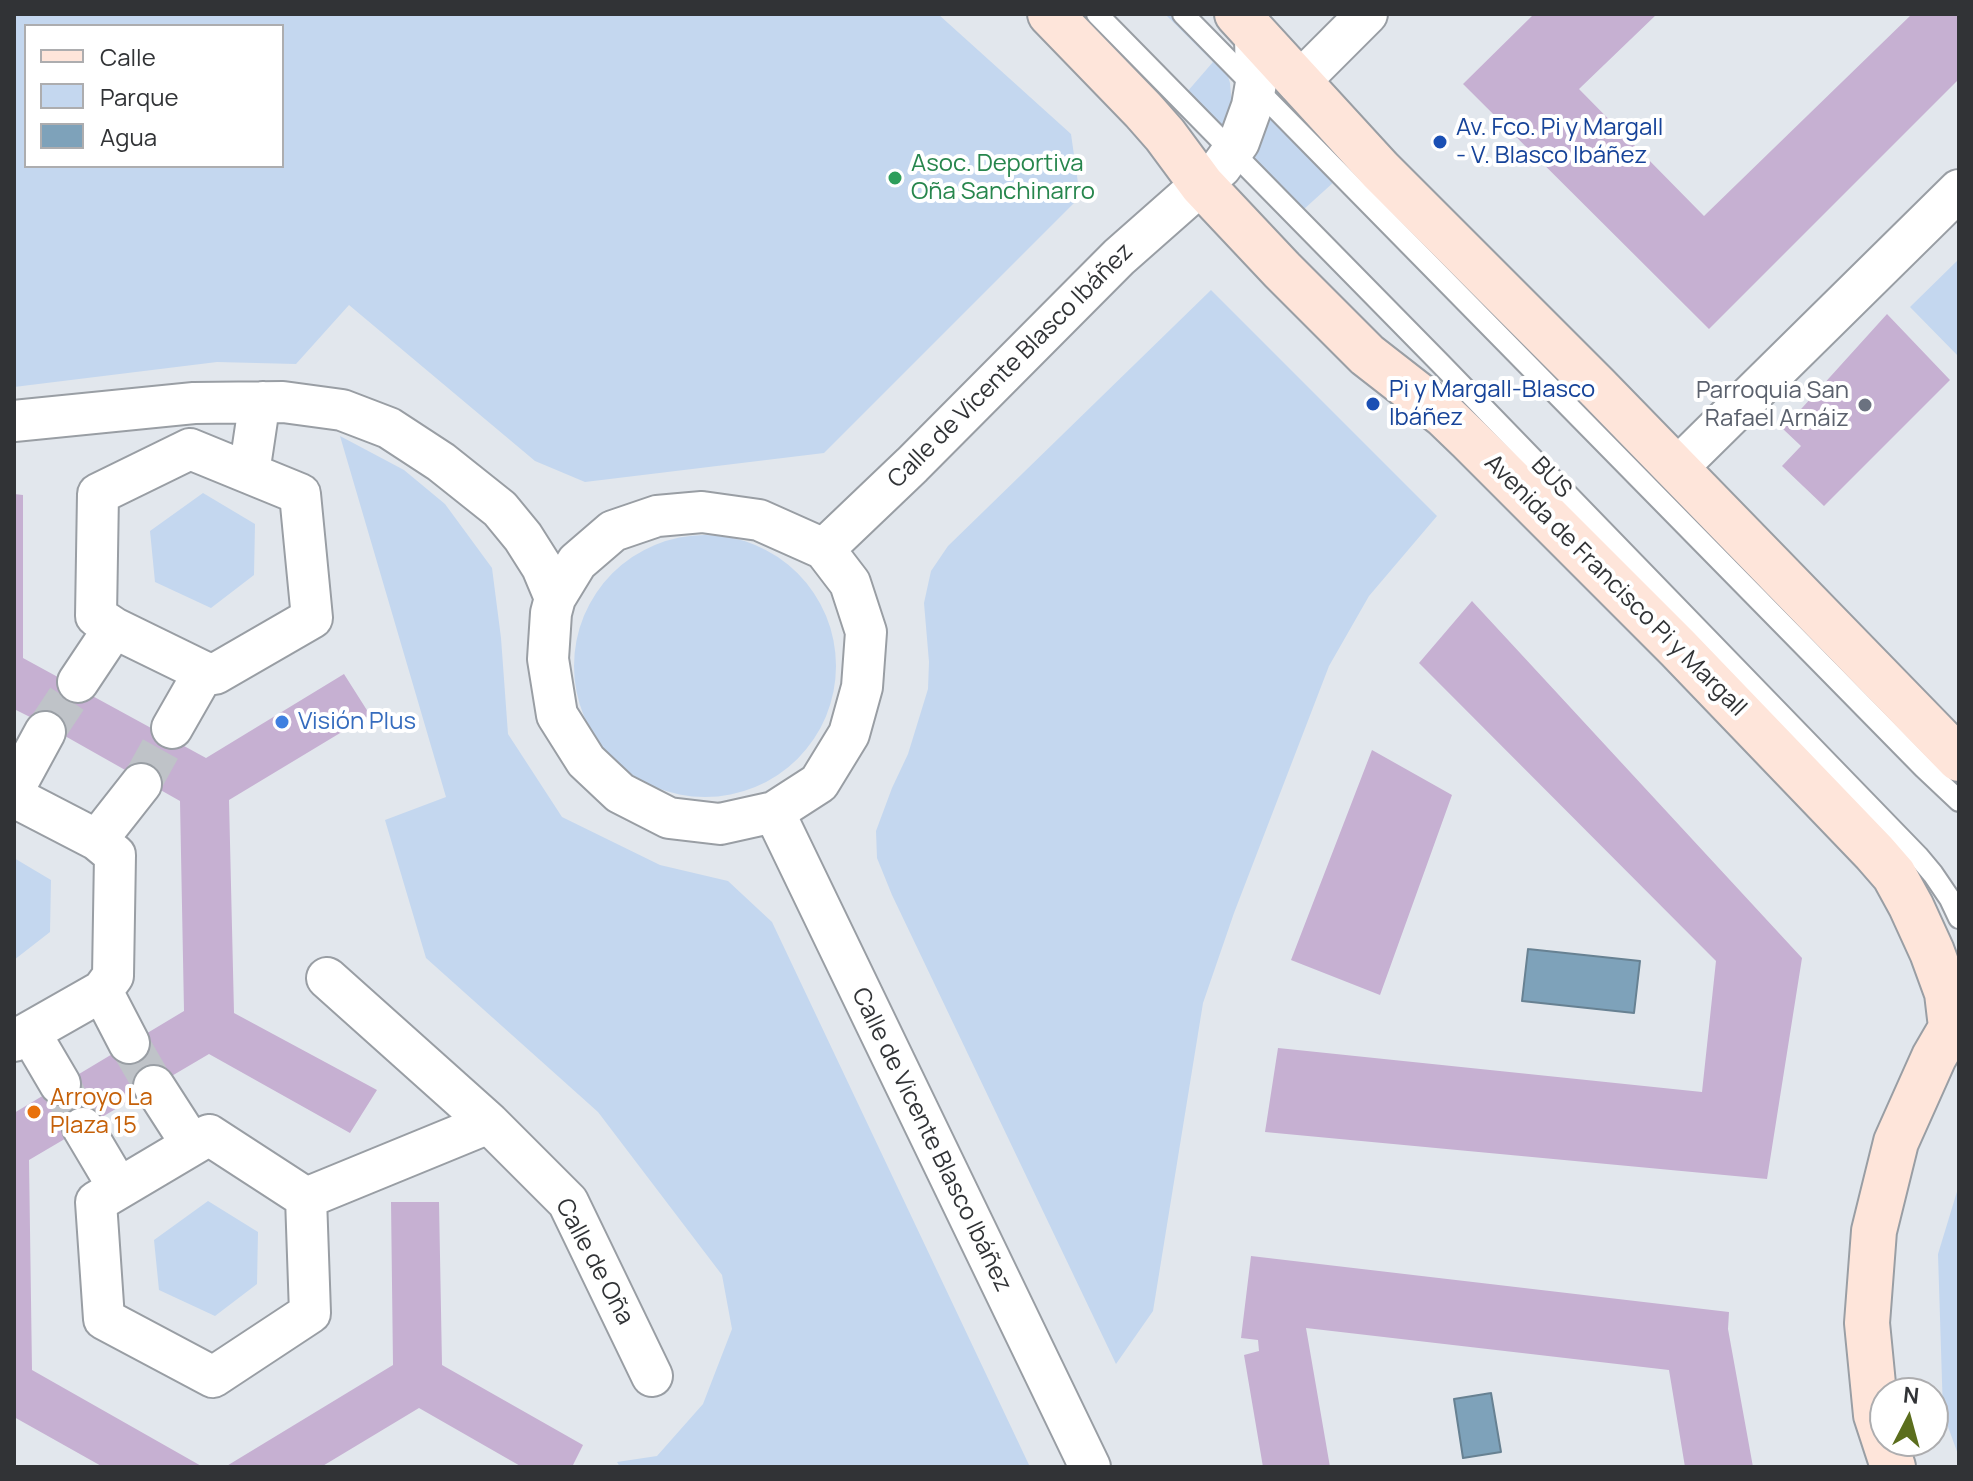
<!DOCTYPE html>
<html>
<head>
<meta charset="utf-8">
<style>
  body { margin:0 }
  #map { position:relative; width:1973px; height:1481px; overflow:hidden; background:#e2e7ed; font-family:Manrope,sans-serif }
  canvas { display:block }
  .frame { position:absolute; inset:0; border:16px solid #313336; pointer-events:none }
  .legend { position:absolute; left:24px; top:24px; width:260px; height:144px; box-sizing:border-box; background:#fff; border:2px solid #adadaf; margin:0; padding:10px 14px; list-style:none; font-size:24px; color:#313336 }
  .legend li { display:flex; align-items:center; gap:16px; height:40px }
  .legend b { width:40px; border:2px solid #adadaf }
  .north { position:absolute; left:1869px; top:1377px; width:80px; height:80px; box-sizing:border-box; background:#fff; border:2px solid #adadaf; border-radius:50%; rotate:6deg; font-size:22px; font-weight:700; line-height:32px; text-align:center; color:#313336 }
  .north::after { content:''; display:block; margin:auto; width:28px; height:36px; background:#5b6e1d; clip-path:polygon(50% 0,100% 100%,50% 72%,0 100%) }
</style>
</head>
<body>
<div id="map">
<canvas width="1973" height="1481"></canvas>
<div class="frame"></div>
<ul class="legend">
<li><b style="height:10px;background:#fee5da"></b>Calle</li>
<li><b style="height:22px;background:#c4d7ef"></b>Parque</li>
<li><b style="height:22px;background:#7ea2ba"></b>Agua</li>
</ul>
<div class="north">N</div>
</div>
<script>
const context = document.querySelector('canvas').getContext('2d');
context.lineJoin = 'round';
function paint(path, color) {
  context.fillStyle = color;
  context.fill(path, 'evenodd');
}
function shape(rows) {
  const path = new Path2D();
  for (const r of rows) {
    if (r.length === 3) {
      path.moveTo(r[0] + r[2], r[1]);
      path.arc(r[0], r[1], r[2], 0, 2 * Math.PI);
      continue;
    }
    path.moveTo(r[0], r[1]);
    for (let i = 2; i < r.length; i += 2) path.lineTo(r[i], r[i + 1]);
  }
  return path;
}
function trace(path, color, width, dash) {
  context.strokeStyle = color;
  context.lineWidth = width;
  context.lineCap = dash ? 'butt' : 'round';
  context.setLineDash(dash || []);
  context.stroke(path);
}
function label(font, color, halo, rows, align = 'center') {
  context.font = font + ' Manrope,sans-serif';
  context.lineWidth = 8;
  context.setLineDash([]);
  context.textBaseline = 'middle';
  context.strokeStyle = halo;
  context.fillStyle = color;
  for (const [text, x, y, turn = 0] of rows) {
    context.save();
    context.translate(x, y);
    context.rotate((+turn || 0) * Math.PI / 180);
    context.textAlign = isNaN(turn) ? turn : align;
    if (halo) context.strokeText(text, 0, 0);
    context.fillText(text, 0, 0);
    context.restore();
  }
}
paint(shape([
  [14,14,938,14,1071,134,1080,197,824,453,585,482,535,461,349,305,296,364,217,362,14,387],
  [26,26,282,26,282,166,26,166],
  [1165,14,1170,14,1227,73,1230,83,1232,108,1227,132,1187,92,1213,62],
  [1265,108,1335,181,1303,210,1250,153],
  [1959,259,1959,357,1910,307],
  [1211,290,1437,516,1369,596,1329,666,1234,913,1203,1003,1153,1311,1116,1364,892,895,877,858,876,831,892,788,908,754,928,689,929,662,924,603,931,571,948,546],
  [340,436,404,470,445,504,492,568,501,638,508,734,562,817,660,865,728,881,772,922,1030,1467,620,1467,617,1462,657,1456,703,1404,732,1329,722,1275,598,1112,426,958,385,820,446,797],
  [203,493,255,524,254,575,211,608,155,582,150,531],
  [705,666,131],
  [14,858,51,880,50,932,14,960],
  [1959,1185,1959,1457,1943,1413,1938,1254],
  [208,1201,258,1232,257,1284,215,1316,159,1290,154,1240]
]), '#c4d7ef');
const water = shape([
  [1528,949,1640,961,1634,1013,1522,1001,1528,949],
  [1491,1393,1501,1452,1463,1458,1454,1399,1491,1393]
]);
paint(water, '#7ea2ba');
trace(water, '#678192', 2);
paint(shape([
  [1534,14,1657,14,1579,89,1704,216,1912,14,1959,14,1959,79,1709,329,1463,84],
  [1887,314,1950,380,1824,506,1782,466,1801,446,1783,429],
  [14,494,23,495,23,658,206,758,344,674,370,715,229,800,234,1013,377,1090,350,1133,209,1054,29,1160,32,1370,203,1467,103,1467,14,1417,14,1113,184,1011,180,801,42,723,14,709],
  [1472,601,1802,958,1767,1179,1265,1132,1278,1048,1702,1092,1716,961,1419,663],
  [1372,750,1452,795,1380,995,1291,960],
  [391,1202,439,1202,442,1365,583,1445,572,1467,522,1467,419,1408,321,1467,225,1467,393,1365],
  [1251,1256,1729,1312,1728,1329,1753,1467,1685,1467,1669,1370,1306,1328,1330,1467,1263,1467,1244,1355,1259,1351,1258,1340,1241,1338]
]), '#c6b0d2');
trace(shape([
  [45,732,78,682],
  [141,784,172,728],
  [129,1043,154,1086],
  [60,1084,83,1128]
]), '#bfc3c8', 40, [40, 20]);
const lane = shape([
  [1097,14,1440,363,1918,856,1933,874,1950,899,1959,918],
  [1183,14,1924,768,1959,801]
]);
const street = shape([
  [1298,83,1367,14],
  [14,421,194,403,283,402,342,410,389,428,441,462,500,509,523,537,542,567,555,598],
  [190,449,300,494,312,618,215,674,204,672,114,628,96,616,98,494,190,449],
  [1676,469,1959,190],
  [249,473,258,413,263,402],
  [702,512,759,520,824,549,850,583,866,632,862,687,849,734,819,783,774,812,720,824,669,818,620,793,586,761,557,715,548,659,551,613,555,598,577,562,613,531,657,516,702,512],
  [824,549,912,465,1119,257,1221,167,1239,142,1252,106,1256,83,1255,36],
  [78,682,114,628],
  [172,728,204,672],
  [14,789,45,732],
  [14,797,97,840,115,855,113,976,102,991,14,1041],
  [774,812,1090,1467],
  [97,840,141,784],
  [327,978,489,1123,568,1202,652,1376],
  [102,991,129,1043],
  [30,1033,60,1084],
  [154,1086,192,1145],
  [83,1128,118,1187],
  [209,1135,306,1198,310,1313,213,1377,104,1319,96,1202,209,1135],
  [306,1198,489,1123]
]);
const secondary = shape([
  [1050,14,1143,110,1165,135,1202,185,1282,270,1367,355,1444,415,1470,440,1678,648,1874,852,1894,875,1911,906,1932,952,1947,993,1951,1027],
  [1237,14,1380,170,1597,387,1959,759],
  [1893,1467,1876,1415,1867,1323,1874,1231,1896,1142,1934,1057,1959,1014]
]);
trace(lane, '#999ea4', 24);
trace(street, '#999ea4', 44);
trace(secondary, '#999ea4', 48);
trace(lane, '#fff', 20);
trace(street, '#fff', 40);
trace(secondary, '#fee5da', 44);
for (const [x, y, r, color] of [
  [1440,142,8,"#1a4fb4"],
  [895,178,8,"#2e9e5b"],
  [1373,404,8,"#1a4fb4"],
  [1865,405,8,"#6b7280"],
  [282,722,8,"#3f7fe0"],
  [34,1112,8,"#e8710a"]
]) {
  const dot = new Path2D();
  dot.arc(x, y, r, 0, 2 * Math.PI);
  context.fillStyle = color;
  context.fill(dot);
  trace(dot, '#fff', 3);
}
label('24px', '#164399', '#fff', [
  ["Av. Fco. Pi y Margall",1456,128],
  ["- V. Blasco Ibáñez",1456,156],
  ["Pi y Margall-Blasco",1389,390],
  ["Ibáñez",1389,418]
], 'left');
label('24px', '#27864d', '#fff', [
  ["Asoc. Deportiva",911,164],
  ["Oña Sanchinarro",911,192]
], 'left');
label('24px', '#313336', '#fff', [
  ["Calle de Vicente Blasco Ibáñez",1011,366,-45],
  ["BUS",1551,478,46],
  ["Avenida de Francisco Pi y Margall",1615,586,45],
  ["Calle de Vicente Blasco Ibáñez",931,1140,64],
  ["Calle de Oña",594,1262,62]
]);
label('24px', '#5b616d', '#fff', [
  ["Parroquia San",1849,391],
  ["Rafael Arnáiz",1849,419]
], 'right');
label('24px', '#366cbe', '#fff', [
  ["Visión Plus",298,722]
], 'left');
label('24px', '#c56008', '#fff', [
  ["Arroyo La",50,1098],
  ["Plaza 15",50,1126]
], 'left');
</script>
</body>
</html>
